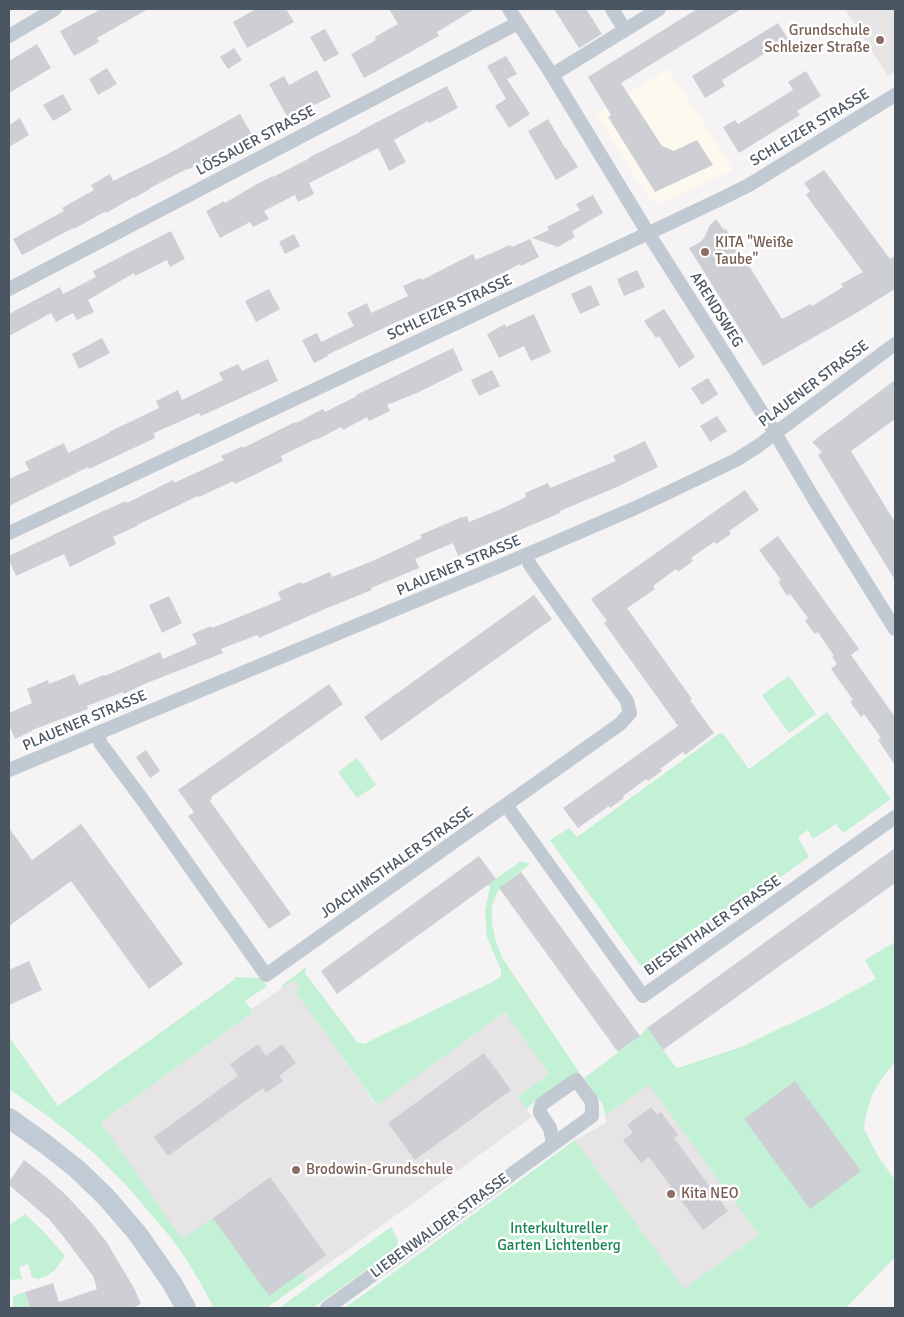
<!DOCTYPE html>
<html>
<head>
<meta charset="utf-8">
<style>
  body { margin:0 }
  #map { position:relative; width:904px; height:1317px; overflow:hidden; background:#f5f3f3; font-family:Signika,sans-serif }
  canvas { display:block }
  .frame { position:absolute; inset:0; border:10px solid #4a5661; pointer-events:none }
</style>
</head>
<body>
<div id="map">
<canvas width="904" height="1317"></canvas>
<div class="frame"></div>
</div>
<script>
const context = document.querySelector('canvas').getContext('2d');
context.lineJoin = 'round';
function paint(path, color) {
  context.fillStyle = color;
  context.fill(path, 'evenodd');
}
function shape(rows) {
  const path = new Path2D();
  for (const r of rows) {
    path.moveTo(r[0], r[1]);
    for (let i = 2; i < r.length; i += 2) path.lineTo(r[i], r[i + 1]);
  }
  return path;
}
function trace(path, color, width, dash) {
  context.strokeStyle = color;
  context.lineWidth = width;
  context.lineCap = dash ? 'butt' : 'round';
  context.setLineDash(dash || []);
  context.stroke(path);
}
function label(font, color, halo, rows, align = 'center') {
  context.font = font + ' Signika,sans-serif';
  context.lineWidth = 5;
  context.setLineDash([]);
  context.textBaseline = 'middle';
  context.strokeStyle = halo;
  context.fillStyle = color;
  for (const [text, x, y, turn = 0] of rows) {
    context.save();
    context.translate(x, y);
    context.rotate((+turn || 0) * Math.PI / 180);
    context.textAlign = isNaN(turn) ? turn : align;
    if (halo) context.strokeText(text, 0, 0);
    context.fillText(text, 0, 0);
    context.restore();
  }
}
paint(shape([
  [668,69,733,169,721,176,660,203,650,200,596,113]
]), '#fdf9ef');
paint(shape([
  [845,9,895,9,895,72,888,76],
  [295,980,300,988,296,991,376,1105,505,1012,549,1074,518,1096,532,1117,274,1303,182,1240,101,1122,253,1012,251,1009],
  [649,1084,759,1235,684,1290,575,1140,606,1123,605,1115]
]), '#e6e4e5');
paint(shape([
  [789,676,816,714,789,733,762,695],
  [827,712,891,799,843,833,836,824,813,839,808,830,798,837,809,857,646,973,550,840,569,828,577,837,720,733,724,735,749,769],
  [357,758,376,785,357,798,338,772],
  [521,861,530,864,499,889,492,905,492,924,496,942,503,959,581,1075,575,1074,571,1075,526,1109,518,1096,549,1074,505,1012,377,1105,295,991,300,988,295,980,282,988,281,986,306,967,305,973,357,1042,364,1044,488,984,499,978,501,975,501,970,487,937,485,911,490,887,488,884],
  [895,942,895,1062,883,1077,873,1093,866,1114,864,1129,879,1158,895,1180,895,1257,846,1308,345,1308,575,1140,684,1289,759,1235,649,1085,605,1115,603,1105,584,1078,640,1036,647,1028,675,1066,678,1068,741,1047,823,1008,876,979,865,960],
  [234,977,260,978,267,986,245,1001,253,1012,101,1122,182,1239,213,1218,269,1295,302,1272,307,1279,266,1308,214,1308,200,1282,181,1251,167,1233,125,1184,96,1155,68,1132,45,1114,9,1089,9,1037,58,1106,235,979],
  [25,1214,45,1233,65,1256,55,1270,48,1275,38,1279,32,1277,28,1264,19,1267,22,1280,18,1279,9,1280,9,1225],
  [391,1227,398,1240,397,1248,313,1308,279,1308],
  [25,1292,30,1308,13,1308,13,1296]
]), '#c3f1d5');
paint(shape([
  [101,9,148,9,97,38,99,42,74,56,60,31],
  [256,9,286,9,294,22,247,48,233,22],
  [389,9,475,9,437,32,439,36,364,78,351,54,376,40,375,37,398,24],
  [554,9,586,9,602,34,579,48],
  [697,9,741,9,621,83,662,146,674,151,697,140,713,165,655,192,608,117,611,115,588,77],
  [778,23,788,39,722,80,725,86,705,98,692,76],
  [325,29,339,54,324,62,310,37],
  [37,44,51,68,9,93,9,61],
  [234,48,242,60,228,69,220,57],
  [506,56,517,74,507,79,530,114,509,128,495,106,506,99,487,66],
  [107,68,117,84,98,95,89,79],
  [317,70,331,97,312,106,312,105,288,118,269,84,284,76,289,85],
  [806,71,821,96,797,111,800,115,739,153,723,127,735,120,738,124,793,90,788,82],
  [447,86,458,108,429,123,428,121,394,140,406,162,389,171,378,148,309,183,314,194,298,202,295,195,264,211,269,219,253,227,250,222,220,238,206,211,224,201,225,203,257,184,273,176,273,177,310,158,310,157,360,132,360,131],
  [63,94,72,110,53,121,43,105],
  [240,114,252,135,187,170,187,169,150,188,150,189,134,198,134,197,106,213,106,211,74,229,73,228,22,255,13,239,64,211,62,208,94,190,91,185,110,174,113,181,166,155],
  [20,118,29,135,9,147,9,125],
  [548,119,565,148,566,148,578,167,556,180,528,131],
  [824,170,890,259,895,256,895,289,853,315,763,366,689,248,699,243,704,238,710,225,716,219,724,230,726,229,782,319,810,304,812,306,843,287,841,284,863,272,806,195,810,191,804,183],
  [593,195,603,213,572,231,575,237,558,247,532,238,549,230,547,227,580,210,576,204],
  [171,231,185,259,170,267,167,260,135,276,134,273,88,300,94,312,77,320,73,313,56,322,51,313,9,336,9,314,60,287,63,294,96,277,93,271],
  [294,234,300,246,285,254,279,242],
  [530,239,539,257,521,266,520,264,466,291,390,325,327,355,328,356,314,363,302,340,317,333,321,342,354,326,347,313,367,303,371,313,408,296,403,286,421,278,422,280,473,254,476,260,510,245,512,247],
  [637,270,645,287,624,296,617,279],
  [591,285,600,305,580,314,571,294],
  [269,289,280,309,256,322,245,301],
  [664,309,695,357,679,368,659,336,656,338,644,321],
  [534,314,551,352,531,361,524,346,499,358,487,334,505,324,506,327],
  [102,338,110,353,79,369,72,354],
  [453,348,463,370,419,392,387,405,390,411,369,421,367,417,343,430,341,427,316,440,316,439,281,456,283,461,256,474,235,484,233,481,199,497,198,496,137,525,137,526,113,537,116,544,70,567,64,554,16,576,9,560,9,556,101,512,126,501,127,503,173,480,174,483,224,460,221,456,243,446,243,448,295,422,296,423,323,409,325,412,357,396,356,395],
  [268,359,278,381,201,416,199,413,154,433,155,438,89,469,88,467,9,506,9,479,29,470,25,462,64,443,68,453,109,433,109,432,159,408,156,401,178,390,182,400,223,380,219,373,238,364,242,371],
  [492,370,500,386,479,396,471,380],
  [708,378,718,394,702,405,691,388],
  [895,380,895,419,851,451,895,522,895,580,818,455,822,452,812,442],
  [717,416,727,431,710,442,700,426],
  [645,441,658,467,617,487,560,511,560,513,458,556,453,543,415,559,419,568,371,588,372,590,327,608,259,638,257,635,221,649,223,653,142,685,124,694,123,692,87,706,88,709,32,730,32,731,15,739,9,725,9,713,32,703,27,689,48,680,49,684,74,674,79,685,104,675,105,676,160,652,163,659,197,644,192,634,211,626,212,628,281,600,278,592,301,582,302,584,330,572,332,577,375,560,422,538,420,535,462,517,462,518,467,516,469,522,501,509,526,497,525,493,548,483,550,488,616,461,613,456],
  [745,490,759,510,729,531,731,534,716,544,714,542,691,558,693,561,678,572,676,569,653,586,655,589,627,608,692,699,690,700,714,733,685,755,683,752,660,769,662,771,648,781,646,779,623,796,624,798,610,808,609,806,578,828,563,808,678,726,604,623,607,621,591,599],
  [778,536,859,649,851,655,895,717,895,765,878,740,881,738,864,714,861,717,850,702,853,700,831,669,837,664,832,657,834,656,818,632,815,634,805,621,808,618,790,594,787,596,778,582,781,580,759,550],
  [534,595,552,619,381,741,364,717],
  [169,596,182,623,162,633,149,605],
  [329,684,343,704,211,797,212,799,210,801,291,914,269,929,188,816,194,812,178,790],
  [146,750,160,771,150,778,136,757],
  [81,824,183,964,149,989,71,881,9,926,9,828,32,860],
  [895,848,895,883,663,1050,647,1028],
  [479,856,496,879,337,994,321,971],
  [521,872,640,1036,618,1052,499,888],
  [29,961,42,990,9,1005,9,970],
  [258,1044,266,1056,282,1044,296,1063,279,1076,283,1081,266,1093,263,1088,168,1156,154,1137,238,1076,230,1064],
  [484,1053,511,1090,415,1160,388,1123],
  [795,1081,861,1171,810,1209,744,1119],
  [651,1107,657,1115,661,1112,678,1135,674,1138,728,1211,703,1230,649,1157,641,1163,623,1140,633,1133,627,1125],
  [24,1160,46,1177,66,1195,89,1220,106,1241,134,1288,141,1304,133,1308,30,1308,25,1292,53,1283,59,1302,97,1289,93,1276,63,1236,49,1219,9,1185,9,1182],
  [270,1177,326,1255,269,1296,213,1218]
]), '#cdcfd5');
trace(shape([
  [509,9,552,75,648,233,775,433,814,499,895,629],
  [612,9,625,30],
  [9,36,55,9],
  [552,75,659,9],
  [9,289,518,23],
  [9,533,670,223,729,195,749,185,895,95],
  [97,733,101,744,142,799,266,975,620,724,630,713,627,701,530,565,526,555],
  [9,770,526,555,635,508,663,495,736,460,758,446,895,344],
  [506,805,643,996,895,817],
  [327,1308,592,1116,592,1106,591,1100,576,1080,542,1104,540,1109,540,1113,550,1128,553,1144]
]), '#c1cad2', 14);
trace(shape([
  [9,1118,44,1143,77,1169,106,1197,137,1233,172,1283,186,1308]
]), '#c1cbd6', 20);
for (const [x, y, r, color] of [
  [880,40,5,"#8d6e63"],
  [705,252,5,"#8d6e63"],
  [296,1170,5,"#8d6e63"],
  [671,1194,5,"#8d6e63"]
]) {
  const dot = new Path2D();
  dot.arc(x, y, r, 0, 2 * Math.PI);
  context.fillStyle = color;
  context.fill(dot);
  trace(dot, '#fff', 2);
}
label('15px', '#785e54', '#fff', [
  ["Grundschule",870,31,"right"],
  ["Schleizer Straße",870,48,"right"],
  ["KITA \"Weiße",715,243],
  ["Taube\"",715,260],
  ["Brodowin-Grundschule",306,1170],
  ["Kita NEO",681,1194]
], 'left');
label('15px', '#4a5661', '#fff', [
  ["SCHLEIZER STRASSE",810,128,-31],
  ["LÖSSAUER STRASSE",256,141,-28],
  ["SCHLEIZER STRASSE",450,308,-25],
  ["ARENDSWEG",716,310,58],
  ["PLAUENER STRASSE",814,384,-37],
  ["PLAUENER STRASSE",459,566,-23],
  ["PLAUENER STRASSE",85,721,-23],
  ["JOACHIMSTHALER STRASSE",397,863,-35],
  ["BIESENTHALER STRASSE",713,926,-35],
  ["LIEBENWALDER STRASSE",440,1226,-36]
]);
label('15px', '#17864f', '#fff', [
  ["Interkultureller",559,1229],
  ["Garten Lichtenberg",559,1246]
]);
</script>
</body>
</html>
